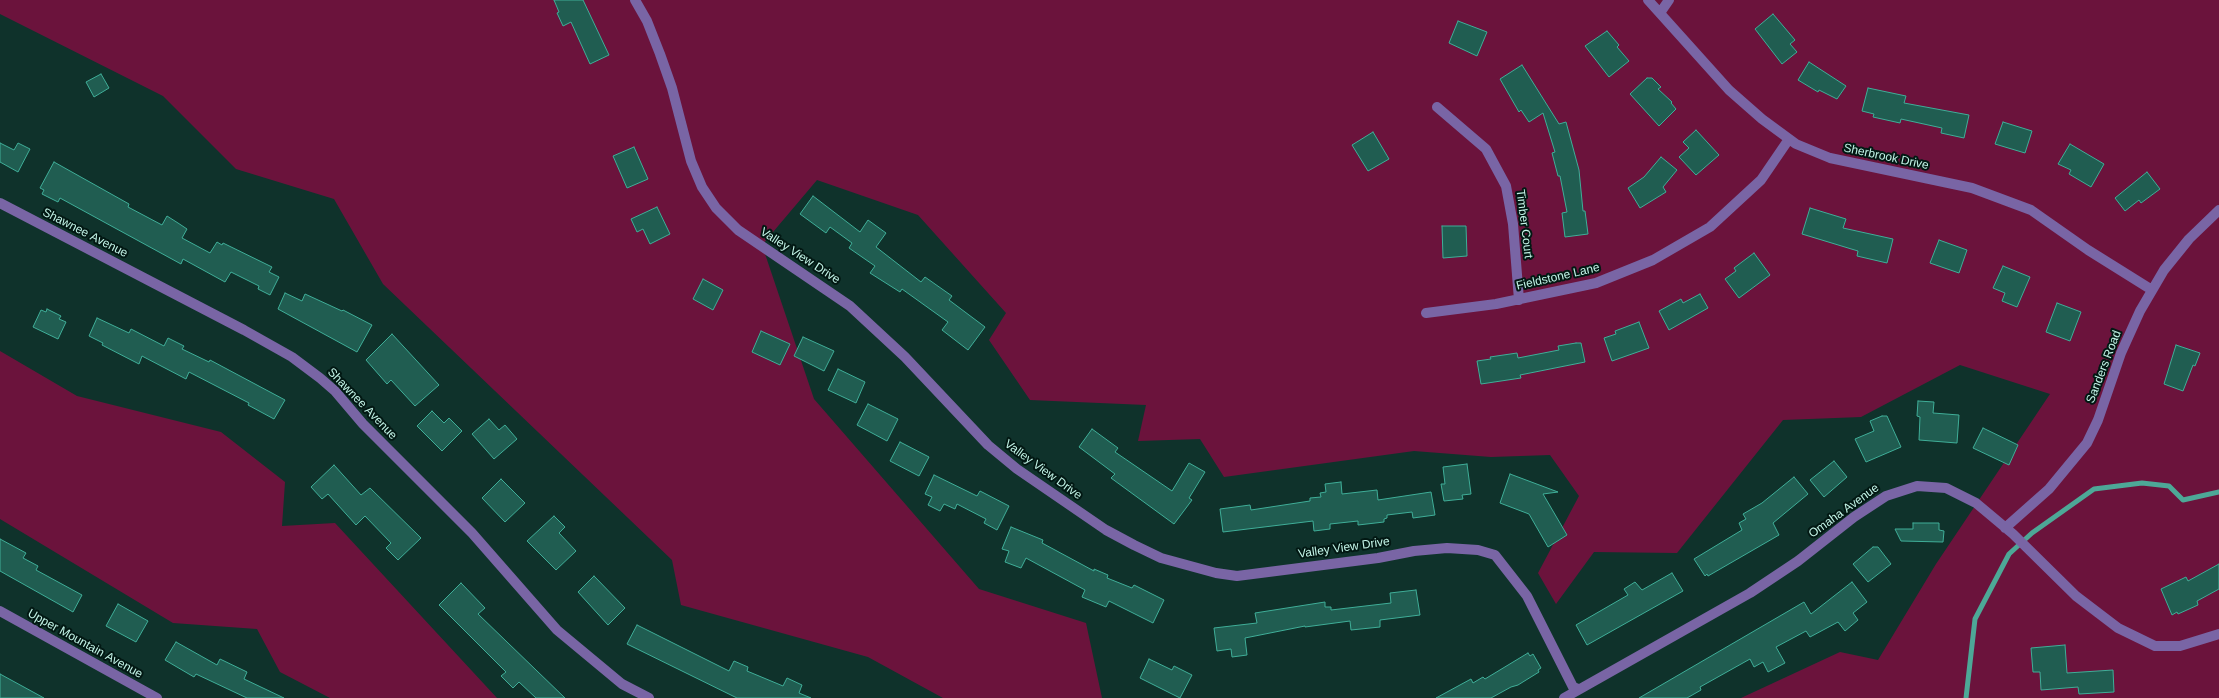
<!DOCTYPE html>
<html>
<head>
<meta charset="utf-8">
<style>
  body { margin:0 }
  canvas { display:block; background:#0f322b }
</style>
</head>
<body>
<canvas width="2219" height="698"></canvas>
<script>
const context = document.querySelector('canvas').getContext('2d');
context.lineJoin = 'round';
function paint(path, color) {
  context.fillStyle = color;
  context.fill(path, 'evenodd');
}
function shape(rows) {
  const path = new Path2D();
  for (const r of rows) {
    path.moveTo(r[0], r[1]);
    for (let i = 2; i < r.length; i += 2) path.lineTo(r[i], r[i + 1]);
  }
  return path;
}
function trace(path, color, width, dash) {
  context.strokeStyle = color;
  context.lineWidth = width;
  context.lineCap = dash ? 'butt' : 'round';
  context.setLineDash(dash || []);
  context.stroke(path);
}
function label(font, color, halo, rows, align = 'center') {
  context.font = font + ' Helvetica,sans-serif';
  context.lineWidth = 4;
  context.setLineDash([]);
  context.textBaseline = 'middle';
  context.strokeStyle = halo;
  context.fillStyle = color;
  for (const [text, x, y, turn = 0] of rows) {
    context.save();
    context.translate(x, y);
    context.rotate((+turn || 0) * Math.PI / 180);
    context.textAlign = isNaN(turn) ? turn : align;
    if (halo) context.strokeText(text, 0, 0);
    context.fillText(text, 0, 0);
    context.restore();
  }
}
paint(shape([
  [0,0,2219,0,2219,698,1741,698,1840,652,1878,660,1936,564,2050,394,1960,365,1861,417,1783,420,1677,553,1594,552,1556,604,1538,573,1579,496,1550,455,1491,457,1414,451,1224,477,1200,439,1138,441,1146,405,1030,400,989,340,1006,313,918,215,817,180,762,245,814,399,979,589,1086,623,1102,698,943,698,868,657,681,605,672,560,383,284,334,199,236,169,163,96,0,14],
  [0,351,77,396,221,432,285,482,282,526,335,523,497,698,330,698,280,672,257,629,173,623,0,519]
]), '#6b133c');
trace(shape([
  [1966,698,1975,619,2009,554,2032,533,2094,489,2142,483,2169,486,2183,500,2219,492]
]), '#4da897', 5);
const building = shape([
  [554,0,583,0,609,55,590,64,571,22,563,26,557,13,559,12,554,0],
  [1773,14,1795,40,1790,44,1797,52,1782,64,1755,29,1773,14],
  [1458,21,1487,32,1477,56,1449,43,1458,21],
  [1607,31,1619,45,1617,47,1629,61,1609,77,1585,46,1607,31],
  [1809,62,1846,86,1837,99,1819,90,1818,92,1798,80,1809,62],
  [1522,65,1559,124,1566,122,1579,170,1583,211,1585,211,1588,234,1565,237,1562,213,1567,212,1560,176,1558,176,1552,153,1555,152,1543,113,1529,122,1521,110,1519,112,1500,79,1522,65],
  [101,74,109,88,94,97,86,82,101,74],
  [1647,78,1652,78,1661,87,1658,89,1672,102,1671,103,1676,109,1659,126,1630,94,1647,78],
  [1868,88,1906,96,1904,103,1969,115,1964,138,1941,133,1942,128,1901,119,1900,123,1873,117,1874,114,1862,111,1868,88],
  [2003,122,2032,131,2025,153,1995,144,2003,122],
  [1696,130,1719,155,1696,175,1679,157,1689,148,1683,142,1696,130],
  [1373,132,1389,159,1368,171,1352,145,1373,132],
  [0,143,14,150,18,143,30,149,18,172,0,162,0,143],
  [2070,144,2104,164,2091,187,2069,174,2071,170,2058,164,2070,144],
  [634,147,648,179,627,188,613,156,634,147],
  [1661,157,1677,170,1663,187,1666,192,1640,208,1628,188,1644,177,1661,157],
  [54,162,129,204,128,207,162,225,167,216,178,223,187,229,182,238,210,253,217,242,222,245,223,243,272,267,269,272,279,277,270,295,258,289,259,286,231,272,225,282,183,259,181,264,60,198,58,202,42,194,44,190,40,188,54,162],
  [2147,172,2160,189,2141,203,2139,200,2125,211,2115,198,2147,172],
  [813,196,860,232,868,220,886,233,876,247,921,282,925,277,952,296,949,300,985,327,968,350,942,330,948,322,902,289,900,292,870,273,875,266,849,248,852,243,830,227,826,233,800,214,813,196],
  [657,207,670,234,650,244,643,229,637,232,631,219,657,207],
  [1810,208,1846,219,1843,228,1893,239,1887,263,1857,256,1858,251,1802,234,1810,208],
  [1442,226,1466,226,1467,256,1443,258,1442,226],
  [1939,240,1967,250,1959,273,1930,263,1939,240],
  [1754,253,1770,275,1739,298,1725,279,1736,271,1734,268,1754,253],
  [2003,266,2030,277,2017,307,2002,301,2005,293,1993,288,2003,266],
  [703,279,723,290,713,310,693,299,703,279],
  [285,293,302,301,305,294,342,311,343,310,372,325,357,352,278,309,285,293],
  [1700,294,1708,308,1669,330,1659,311,1681,299,1683,303,1700,294],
  [2057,303,2081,312,2070,341,2046,332,2057,303],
  [47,309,61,316,59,319,66,322,58,339,33,327,41,310,46,312,47,309],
  [97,318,129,333,131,329,164,346,168,338,184,346,182,349,209,362,210,360,285,400,274,419,248,405,249,403,189,372,186,379,142,356,139,364,102,345,103,343,89,336,97,318],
  [1639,322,1649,348,1612,361,1604,338,1616,334,1615,331,1639,322],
  [761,331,790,344,780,365,752,352,761,331],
  [392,334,439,385,415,406,391,380,387,384,366,360,392,334],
  [803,337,834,351,824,371,794,356,803,337],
  [1576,343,1581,343,1585,362,1520,375,1521,378,1481,384,1477,361,1491,359,1490,357,1517,353,1518,358,1559,350,1558,346,1576,343],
  [2176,345,2200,353,2195,366,2193,365,2183,391,2164,384,2176,345],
  [838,369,865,382,856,403,828,390,838,369],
  [1918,401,1934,402,1933,413,1959,415,1957,443,1919,440,1920,417,1917,416,1918,401],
  [868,404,898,419,887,441,857,425,868,404],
  [432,411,444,423,449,418,462,431,442,451,417,426,432,411],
  [1882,416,1887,416,1901,447,1866,462,1855,439,1874,431,1870,421,1882,416],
  [489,419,499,430,505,425,517,439,494,459,472,434,489,419],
  [1983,428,2018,445,2009,465,1973,448,1983,428],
  [1092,429,1118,448,1115,452,1172,491,1189,463,1205,472,1189,498,1192,500,1174,524,1111,478,1115,474,1079,447,1092,429],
  [900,442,929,457,919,476,890,461,900,442],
  [1834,461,1847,477,1824,497,1810,480,1834,461],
  [1467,464,1471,494,1462,495,1463,499,1444,501,1441,484,1445,484,1443,467,1467,464],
  [334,465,361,495,370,488,421,538,398,560,386,548,391,543,365,516,356,525,328,494,322,499,311,487,334,465],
  [1510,474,1558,492,1543,494,1567,535,1548,547,1529,514,1500,503,1510,474],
  [934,475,977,496,980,491,1009,506,997,530,984,523,986,519,957,504,955,509,944,504,940,511,928,505,932,497,925,494,934,475],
  [1794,477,1808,494,1773,523,1779,535,1708,576,1707,574,1705,576,1694,559,1742,530,1739,523,1746,519,1743,514,1762,503,1794,477],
  [501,479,525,503,505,522,482,498,501,479],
  [1341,482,1342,494,1377,490,1378,500,1431,492,1435,515,1413,518,1412,512,1387,515,1387,518,1384,519,1384,522,1358,525,1358,521,1330,524,1330,529,1314,531,1313,521,1223,532,1220,509,1250,505,1251,510,1310,501,1310,498,1321,497,1320,493,1326,492,1325,484,1341,482],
  [554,516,565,527,559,533,576,551,556,570,527,541,554,516],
  [1913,523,1939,523,1939,530,1944,531,1943,542,1901,541,1895,529,1913,529,1913,523],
  [1011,527,1043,540,1042,543,1094,571,1094,569,1108,575,1107,578,1132,588,1134,585,1164,600,1153,623,1109,601,1106,607,1082,597,1085,590,1026,558,1021,568,1005,562,1009,551,1002,549,1011,527],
  [0,539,26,553,23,558,38,566,36,570,82,595,73,612,0,571,0,539],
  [1873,547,1878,547,1891,564,1868,582,1853,564,1873,547],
  [2219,564,2219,589,2197,601,2198,605,2178,614,2177,612,2172,615,2161,589,2186,577,2188,581,2219,564],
  [1672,573,1683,591,1587,645,1576,625,1628,595,1624,589,1635,582,1642,590,1672,573],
  [594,576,625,608,608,625,578,592,594,576],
  [1852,582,1867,602,1853,613,1858,620,1845,631,1838,622,1810,637,1806,631,1776,647,1785,663,1768,672,1763,662,1754,667,1750,659,1700,687,1701,690,1687,698,1639,698,1804,602,1811,614,1852,582],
  [461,583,485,608,478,614,565,698,536,698,519,682,513,688,501,676,506,672,439,605,461,583],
  [1416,590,1420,615,1380,620,1380,627,1351,630,1350,621,1305,627,1305,626,1245,638,1247,655,1232,657,1231,649,1217,651,1214,628,1257,623,1255,613,1325,602,1325,607,1331,607,1331,610,1391,603,1390,593,1416,590],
  [118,604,148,621,136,642,106,626,118,604],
  [637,625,729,671,734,661,748,667,747,671,783,686,787,678,802,685,799,693,811,698,737,698,627,644,637,625],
  [176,642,217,665,220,659,247,672,244,679,284,698,247,698,196,674,194,677,165,660,176,642],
  [2065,645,2067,673,2113,670,2114,692,2079,694,2078,687,2041,690,2040,672,2033,672,2031,648,2065,645],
  [1528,653,1530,656,1533,654,1541,668,1538,670,1539,672,1518,685,1511,687,1491,698,1436,698,1471,679,1473,683,1483,677,1485,679,1528,653],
  [1149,659,1172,670,1174,666,1192,675,1180,698,1140,678,1149,659],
  [0,674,44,698,0,698,0,674]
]);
paint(building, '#205d51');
trace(building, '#3fae98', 1);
trace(shape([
  [635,0,647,21,660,54,672,88,691,161,702,187,716,208,738,230,850,306,905,357,988,445,1017,469,1106,530,1134,545,1161,558,1216,573,1237,576,1378,558,1414,551,1447,548,1478,550,1495,555,1527,596,1573,687,1578,689],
  [1648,0,1729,90,1762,119,1796,144,1830,158,1972,188,2031,210,2088,250,2152,290],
  [1660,13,1669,0],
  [1437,107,1486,149,1506,186,1513,224,1519,300],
  [0,203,244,330,292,357,320,378,335,391,363,424,472,533,557,630,622,684,649,698],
  [1426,313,1496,304,1596,283,1653,260,1710,227,1761,180,1789,139],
  [2005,528,2049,489,2087,443,2098,420,2121,353,2140,311,2164,270,2189,239,2219,210],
  [0,611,157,698],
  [1564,698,1750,593,1798,561,1854,517,1886,496,1917,486,1946,488,1976,503,2013,534,2076,596,2118,628,2155,646,2180,646,2219,634]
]), '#7965a5', 10);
label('12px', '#c3f4e7', '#021813', [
  ["Sherbrook Drive",1886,157,12],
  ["Timber Court",1524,224,83],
  ["Shawnee Avenue",85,233,27],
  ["Valley View Drive",800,256,33],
  ["Fieldstone Lane",1558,277,-13],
  ["Sanders Road",2104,367,-69],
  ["Shawnee Avenue",362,404,46],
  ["Valley View Drive",1043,470,36],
  ["Omaha Avenue",1844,511,-36],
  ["Valley View Drive",1344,548,-8],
  ["Upper Mountain Avenue",85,644,29]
]);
</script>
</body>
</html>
